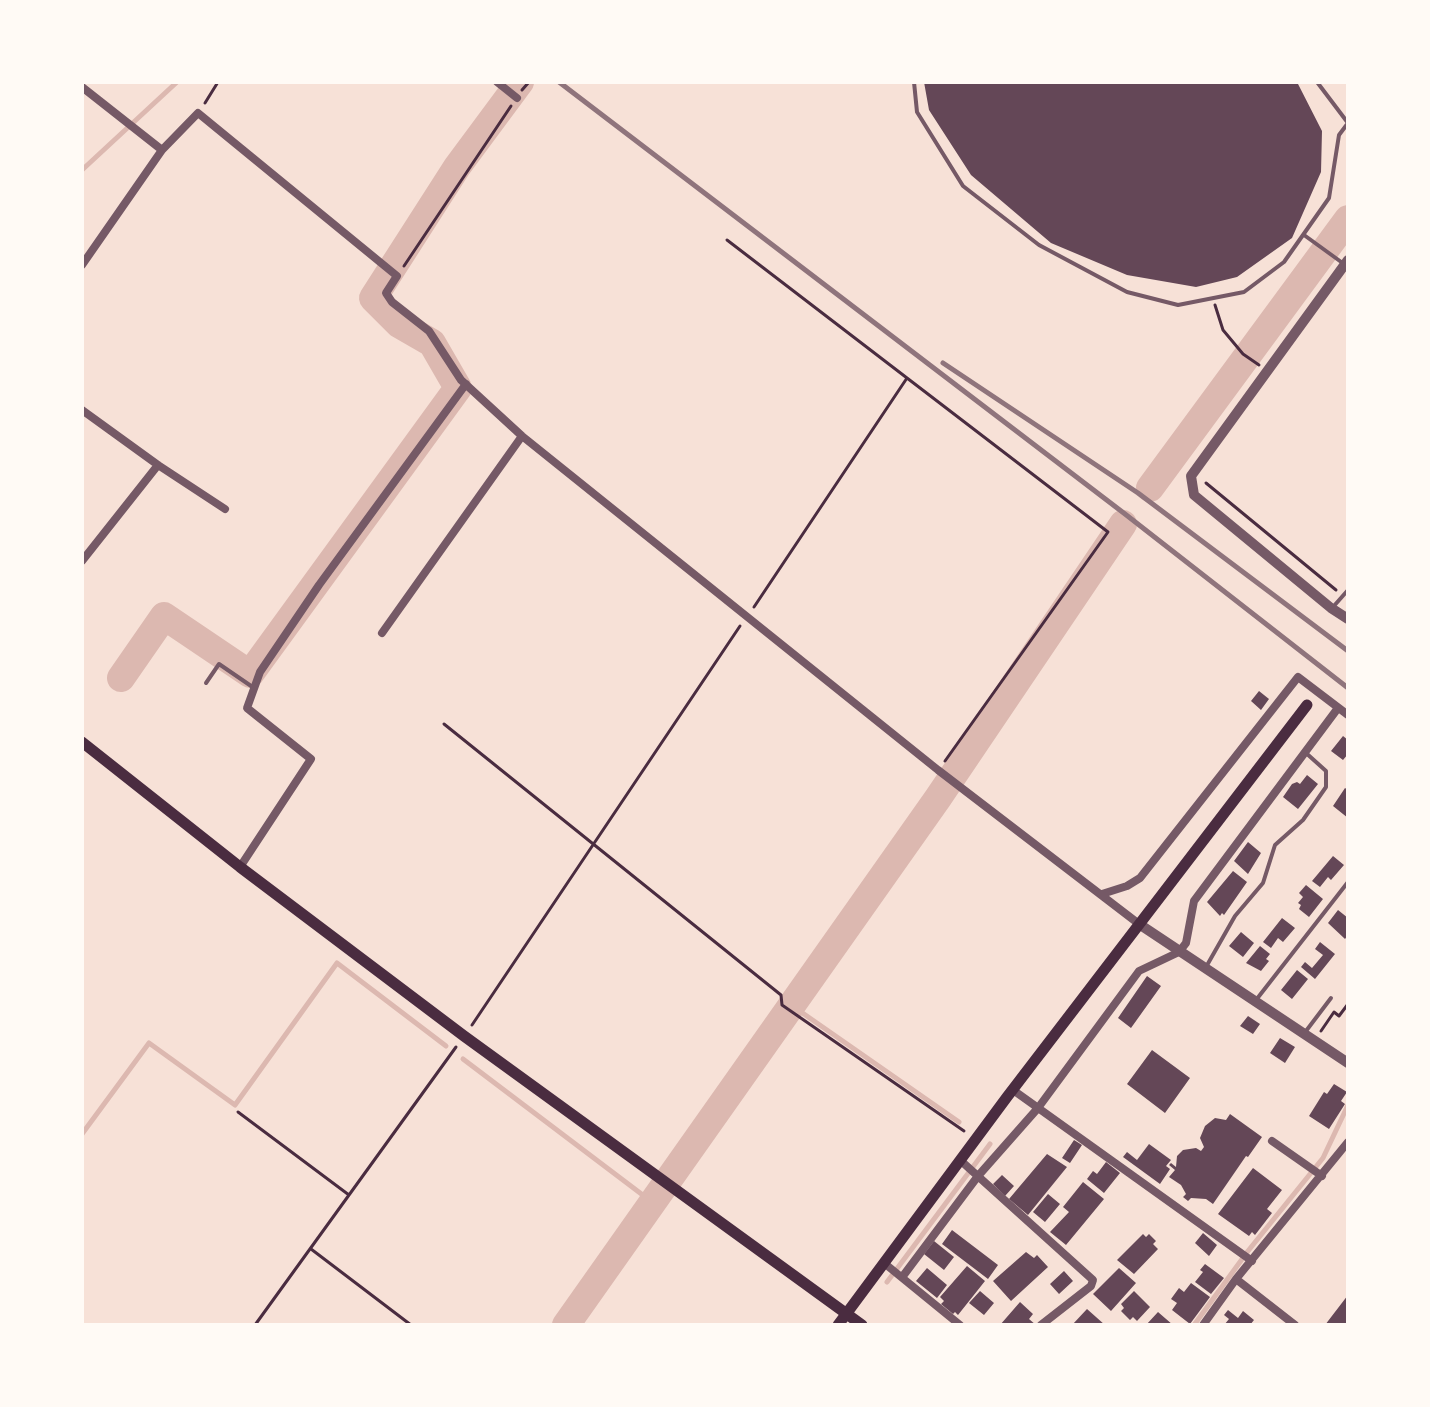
<!DOCTYPE html>
<html>
<head>
<meta charset="utf-8">
<style>
  body { margin:0 }
  #map { position:relative; width:1430px; height:1407px; overflow:hidden; background:#f7e1d7; font-family:Mulish,sans-serif }
  canvas { display:block }
  .frame { position:absolute; inset:0; border:84px solid #fffaf5; pointer-events:none }
</style>
</head>
<body>
<div id="map">
<canvas width="1430" height="1407"></canvas>
<div class="frame"></div>
</div>
<script>
const context = document.querySelector('canvas').getContext('2d');
context.lineJoin = 'round';
function shape(rows) {
  const path = new Path2D();
  for (const r of rows) {
    path.moveTo(r[0], r[1]);
    for (let i = 2; i < r.length; i += 2) path.lineTo(r[i], r[i + 1]);
  }
  return path;
}
function trace(path, color, width, dash) {
  context.strokeStyle = color;
  context.lineWidth = width;
  context.lineCap = dash ? 'butt' : 'round';
  context.setLineDash(dash || []);
  context.stroke(path);
}
function paint(path, color) {
  context.fillStyle = color;
  context.fill(path, 'evenodd');
}
trace(shape([
  [82,170,177,82],
  [791,1005,959,1122],
  [463,1059,652,1202],
  [82,1134,149,1043,235,1105,337,963,446,1046],
  [887,1282,990,1144],
  [1194,1325,1248,1251,1323,1158,1348,1105]
]), '#dcb8b0', 5);
trace(shape([
  [1150,488,1348,219],
  [121,678,164,616,250,674,458,388,432,343,399,324,373,298,457,167,520,82],
  [566,1325,938,798,1123,524]
]), '#dcb8b0', 28);
paint(shape([
  [924,82,1297,82,1322,131,1321,172,1292,238,1237,277,1196,287,1127,275,1051,243,971,175,929,110],
  [1259,691,1269,699,1261,710,1251,701],
  [1343,736,1348,740,1348,754,1343,760,1331,751],
  [1307,775,1318,784,1298,809,1283,797,1292,784,1297,782,1300,784],
  [1345,788,1348,790,1348,818,1333,806],
  [1248,842,1261,853,1248,874,1234,861],
  [1333,856,1344,865,1331,880,1328,877,1320,887,1312,881],
  [1233,871,1247,882,1224,915,1222,913,1220,916,1207,902],
  [1306,885,1323,899,1309,917,1299,909,1301,905,1298,903,1303,897,1299,893],
  [1338,910,1348,918,1348,935,1345,939,1328,923],
  [1282,918,1295,928,1283,942,1278,938,1271,948,1263,942],
  [1241,932,1254,943,1243,957,1229,946],
  [1320,942,1335,954,1315,979,1301,967,1305,962,1312,968,1323,955,1315,949],
  [1260,946,1270,954,1266,959,1269,961,1261,971,1246,963],
  [1297,970,1308,979,1292,999,1281,990],
  [1147,976,1161,986,1131,1028,1118,1018],
  [1248,1016,1260,1024,1253,1034,1240,1026],
  [1280,1038,1295,1047,1285,1063,1270,1053],
  [1152,1050,1190,1078,1165,1113,1127,1084],
  [1334,1084,1347,1092,1341,1101,1345,1104,1329,1129,1309,1116,1324,1092,1327,1094],
  [1230,1114,1262,1137,1248,1157,1246,1156,1213,1204,1206,1199,1191,1198,1188,1201,1183,1197,1186,1194,1181,1185,1169,1177,1175,1170,1169,1165,1171,1163,1176,1167,1177,1156,1183,1150,1196,1148,1201,1151,1204,1147,1200,1138,1205,1126,1215,1118,1226,1120],
  [1074,1140,1082,1145,1070,1163,1062,1158],
  [1149,1144,1171,1160,1166,1166,1170,1169,1160,1184,1123,1157,1127,1152,1137,1160],
  [1047,1154,1067,1167,1028,1215,1009,1199],
  [1106,1162,1120,1173,1104,1193,1087,1179,1093,1171,1097,1174],
  [1253,1168,1282,1190,1267,1209,1272,1213,1255,1235,1252,1232,1249,1236,1218,1214],
  [1002,1175,1014,1186,1005,1196,993,1184],
  [1083,1182,1104,1199,1066,1245,1050,1232,1069,1212,1063,1207],
  [1048,1194,1060,1204,1045,1222,1033,1212],
  [952,1230,998,1265,988,1279,942,1244],
  [1203,1233,1217,1245,1209,1256,1195,1243],
  [1143,1234,1146,1237,1149,1234,1156,1241,1153,1244,1158,1249,1134,1274,1117,1260],
  [934,1241,954,1257,944,1270,924,1254],
  [1026,1252,1034,1258,1037,1255,1048,1267,1011,1301,993,1281],
  [1205,1264,1224,1278,1211,1294,1195,1282,1203,1272,1200,1270],
  [967,1266,985,1281,958,1315,955,1312,953,1314,941,1304,944,1301,940,1297],
  [927,1268,947,1285,937,1298,916,1281],
  [1119,1268,1136,1283,1111,1311,1093,1294],
  [1064,1271,1073,1281,1059,1294,1050,1284],
  [1191,1283,1210,1297,1190,1324,1172,1310,1177,1303,1171,1299,1179,1288,1184,1292],
  [980,1291,994,1303,984,1315,969,1303],
  [1134,1291,1150,1307,1137,1321,1133,1317,1130,1320,1121,1311,1124,1308,1121,1304],
  [1348,1295,1348,1325,1325,1325],
  [1020,1302,1033,1314,1029,1319,1036,1325,1000,1325],
  [1087,1309,1105,1325,1072,1325],
  [1228,1310,1238,1318,1243,1311,1254,1320,1250,1325,1224,1325,1229,1319,1224,1315],
  [1158,1312,1173,1325,1146,1325]
]), '#644757');
trace(shape([
  [522,90,529,82],
  [205,103,218,82],
  [727,240,907,378],
  [404,266,511,106],
  [1215,305,1223,330,1243,354,1259,365],
  [1206,483,1336,590],
  [754,607,907,378,1108,532,945,761],
  [444,724,781,995,782,1005,964,1131],
  [472,1025,740,626],
  [1321,1031,1334,1012,1339,1016,1348,1004],
  [238,1112,349,1195],
  [311,1249,411,1325],
  [255,1325,456,1047]
]), '#4a2c40', 3);
trace(shape([
  [914,82,917,112,963,186,1039,245,1127,292,1178,305,1244,292,1284,262,1329,198,1339,135,1348,123,1317,82],
  [1304,235,1344,264],
  [1333,607,1348,590],
  [206,683,219,664,254,688],
  [1206,967,1235,916,1263,883,1275,845,1303,820,1326,787,1326,771,1306,753],
  [1256,1000,1348,882],
  [1306,1031,1331,998]
]), '#755966', 4);
trace(shape([
  [497,82,517,98],
  [82,87,162,150],
  [82,265,162,150,198,113,397,276,386,293,392,302,429,331,461,380,522,436,938,770,1139,924],
  [82,410,158,465,225,509],
  [82,561,158,465],
  [382,633,522,436],
  [240,867,311,759,247,708,260,672,319,585,466,384],
  [1102,894,1127,886,1140,878,1298,677,1348,715],
  [1013,1090,1252,1261],
  [1272,1141,1322,1176],
  [960,1160,1093,1280,1091,1286,1041,1325],
  [884,1263,960,1325],
  [903,1276,978,1176,1038,1108,1139,971,1179,952,1186,943,1194,901,1338,708],
  [1236,1279,1295,1325],
  [1203,1325,1236,1279,1348,1142]
]), '#755966', 8);
trace(shape([
  [1348,260,1191,476,1194,495,1331,608,1348,619],
  [1139,924,1348,1063]
]), '#755966', 10);
trace(shape([
  [82,742,240,867,464,1036,862,1325],
  [838,1325,1007,1097,1307,705]
]), '#4a2c40', 11);
trace(shape([
  [559,82,1125,514,1348,688],
  [943,363,1138,493,1348,651]
]), '#8f747c', 5);
</script>
</body>
</html>
